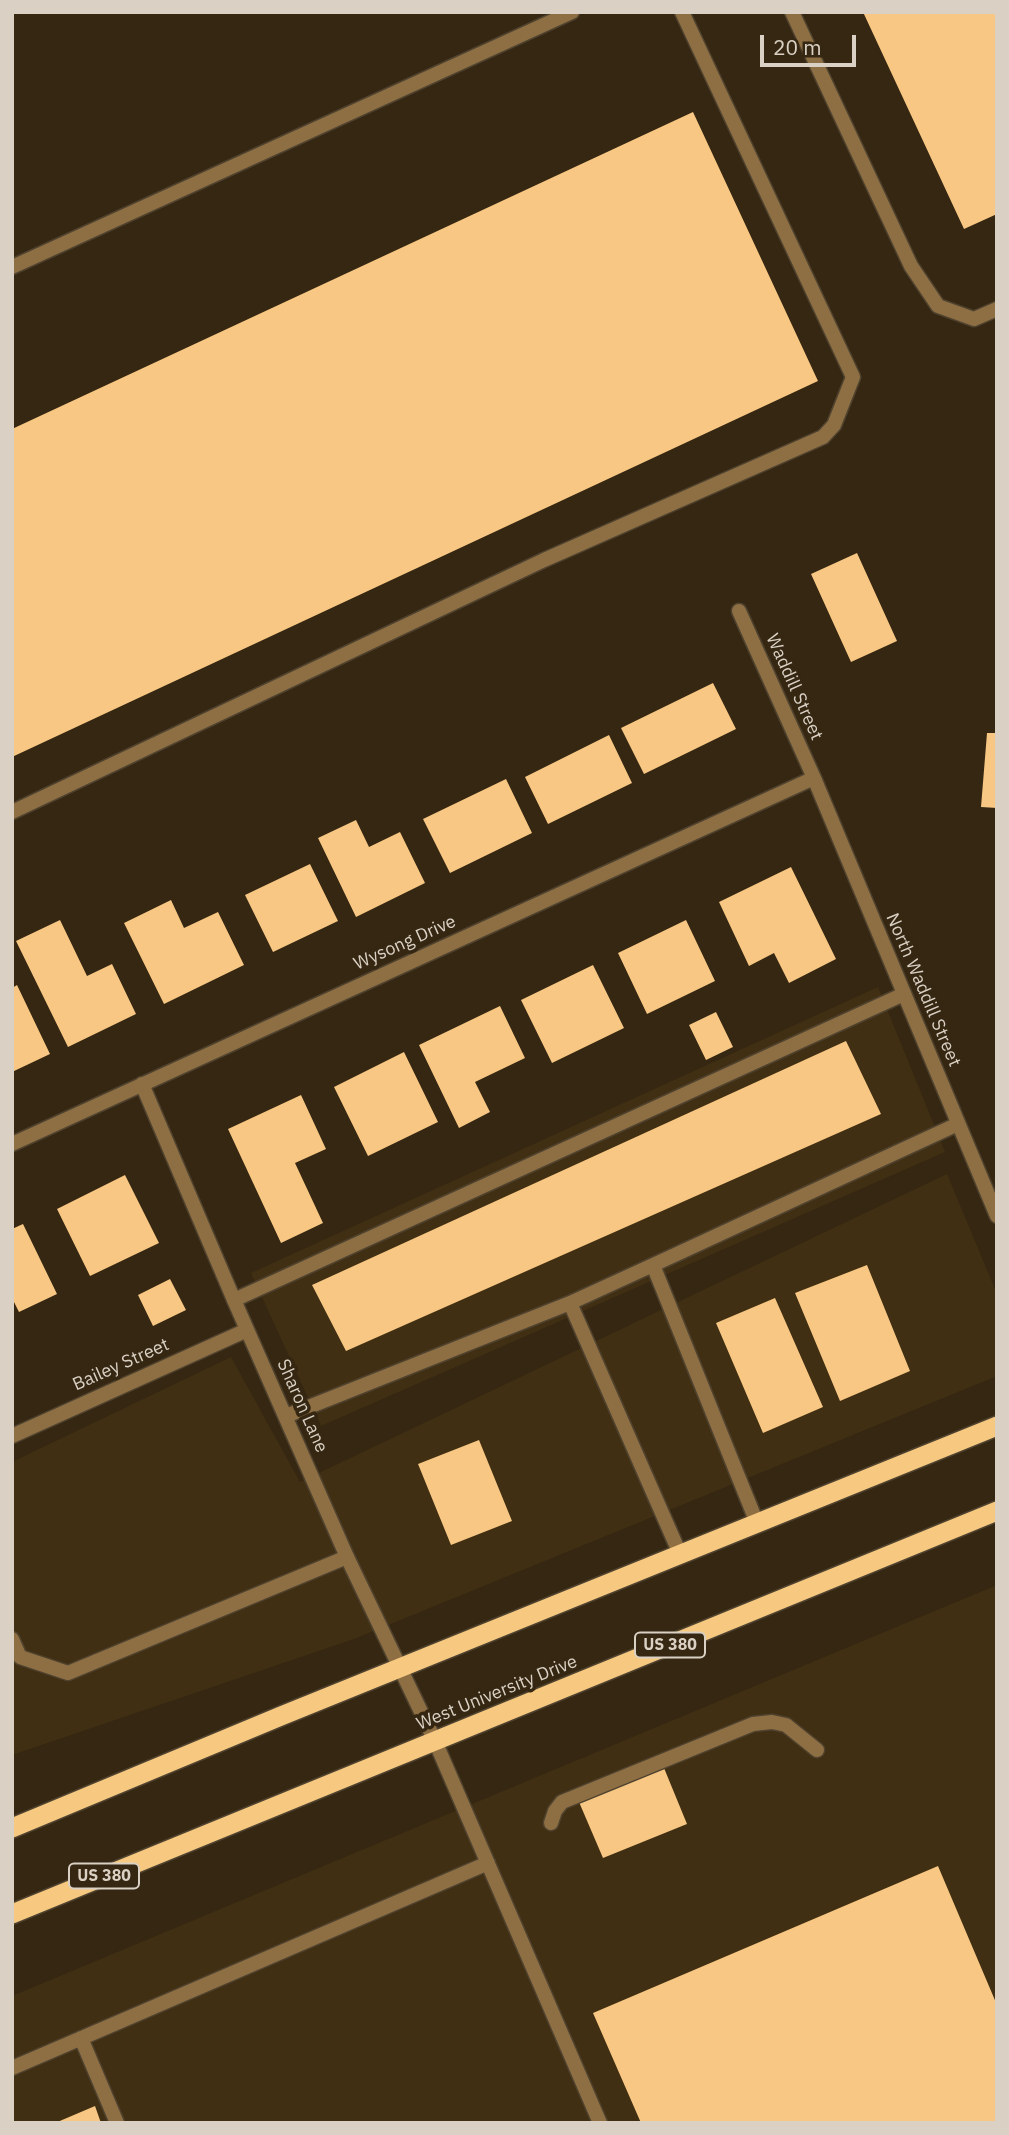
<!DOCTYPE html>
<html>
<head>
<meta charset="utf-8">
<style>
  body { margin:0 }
  #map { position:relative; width:1009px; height:2135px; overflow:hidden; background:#352712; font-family:"IBM Plex Sans",sans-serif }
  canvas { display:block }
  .frame { position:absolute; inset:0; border:14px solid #dad1c4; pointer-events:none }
  .scale { position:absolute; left:760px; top:35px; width:96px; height:32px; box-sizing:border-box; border:4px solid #dad1c4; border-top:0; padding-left:9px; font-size:21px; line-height:24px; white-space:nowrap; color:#dad1c4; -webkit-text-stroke:5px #352712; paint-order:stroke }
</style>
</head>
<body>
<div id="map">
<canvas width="1009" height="2135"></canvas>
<div class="frame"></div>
<div class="scale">20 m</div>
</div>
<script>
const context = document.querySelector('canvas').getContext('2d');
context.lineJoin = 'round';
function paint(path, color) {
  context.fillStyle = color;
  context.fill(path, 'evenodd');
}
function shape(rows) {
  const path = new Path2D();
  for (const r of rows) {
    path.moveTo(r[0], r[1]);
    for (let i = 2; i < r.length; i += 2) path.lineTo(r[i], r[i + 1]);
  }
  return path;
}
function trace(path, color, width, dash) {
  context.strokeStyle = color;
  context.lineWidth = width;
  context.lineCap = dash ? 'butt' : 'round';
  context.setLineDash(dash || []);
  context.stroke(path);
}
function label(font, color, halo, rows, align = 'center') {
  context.font = font + ' "IBM Plex Sans",sans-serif';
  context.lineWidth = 7;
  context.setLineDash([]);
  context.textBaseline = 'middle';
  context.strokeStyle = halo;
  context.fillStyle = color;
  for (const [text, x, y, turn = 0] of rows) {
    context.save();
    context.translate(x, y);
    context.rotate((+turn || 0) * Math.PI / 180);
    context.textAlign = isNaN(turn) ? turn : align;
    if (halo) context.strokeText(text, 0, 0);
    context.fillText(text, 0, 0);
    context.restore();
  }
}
paint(shape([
  [878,987,945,1152,321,1426,251,1273],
  [947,1174,997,1294,997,1376,354,1639,12,1755,12,1462,231,1357,300,1482],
  [997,1585,997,2123,12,2123,12,1996]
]), '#412f13');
paint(shape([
  [863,12,997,12,997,214,964,229],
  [693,112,818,381,12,757,12,429],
  [857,553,897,641,851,662,811,574],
  [713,683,736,729,644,774,621,728],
  [987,733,997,733,997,808,981,807],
  [609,735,632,783,548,824,525,777],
  [506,779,532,833,450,873,423,819],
  [356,820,369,847,400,832,425,883,356,917,318,838],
  [310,864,338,921,273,952,245,895],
  [791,867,836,959,789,983,774,953,749,966,719,902],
  [171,900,184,928,218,912,244,965,164,1004,124,923],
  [60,920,87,976,112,964,136,1014,68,1047,16,941],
  [686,920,715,981,647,1014,618,953],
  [593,965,624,1028,552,1063,521,1000],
  [17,985,50,1054,12,1072,12,988],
  [500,1006,525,1058,475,1082,490,1112,459,1128,419,1045],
  [716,1012,733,1047,706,1060,689,1025],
  [846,1041,881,1114,346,1351,312,1285],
  [404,1052,438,1122,368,1156,334,1087],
  [301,1095,326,1149,295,1163,323,1223,281,1243,228,1129],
  [125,1175,159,1243,90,1276,57,1209],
  [23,1224,57,1294,19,1312,12,1298,12,1229],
  [867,1265,910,1371,840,1401,795,1293],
  [170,1279,186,1310,153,1326,138,1295],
  [775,1298,823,1407,763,1433,716,1323],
  [479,1440,512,1521,451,1545,418,1464],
  [664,1768,687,1824,603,1858,579,1802],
  [938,1866,997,2005,997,2123,641,2123,593,2013],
  [95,2106,101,2123,55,2123]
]), '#f7c783');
const service = shape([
  [792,12,911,266,938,306,974,319,997,309],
  [12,267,572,12],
  [12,812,544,560,823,437,834,425,853,377,682,12],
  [234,1300,904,994],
  [570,1303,680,1554],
  [286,1416,570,1303,653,1265],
  [757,1523,653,1265,958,1124],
  [12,1639,20,1657,68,1673,347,1557],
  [435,1741,600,2123],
  [551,1823,555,1811,562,1802,753,1724,772,1722,786,1725,817,1750],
  [81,2038,117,2123],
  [12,2068,488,1863]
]);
const minor = shape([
  [739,611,814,778,997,1216],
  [142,1084,234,1300,347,1557,435,1741],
  [12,1144,814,778],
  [12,1436,247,1330]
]);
const trunk = shape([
  [12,1828,281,1716,997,1426],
  [12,1914,997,1511]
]);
trace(service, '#4f422e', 17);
trace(minor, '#4f422e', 17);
trace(trunk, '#4f422e', 22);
trace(service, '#8e6f43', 14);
trace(minor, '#8e6f43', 14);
trace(trunk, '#f6c880', 19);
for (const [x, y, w] of [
  [670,1645,70],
  [104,1876,70]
]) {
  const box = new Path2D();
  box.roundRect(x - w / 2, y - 12.5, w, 25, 5);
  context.fillStyle = '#352712';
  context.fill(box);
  trace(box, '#dad1c4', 2);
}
label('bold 16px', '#dad1c4', null, [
  ["US 380",670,1645],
  ["US 380",104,1876]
]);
label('18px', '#dad1c4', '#352712', [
  ["Waddill Street",794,687,66],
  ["Wysong Drive",405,943,-24],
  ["North Waddill Street",923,990,67],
  ["Bailey Street",121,1365,-24],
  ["Sharon Lane",302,1406,66],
  ["West University Drive",497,1693,-22]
]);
</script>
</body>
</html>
